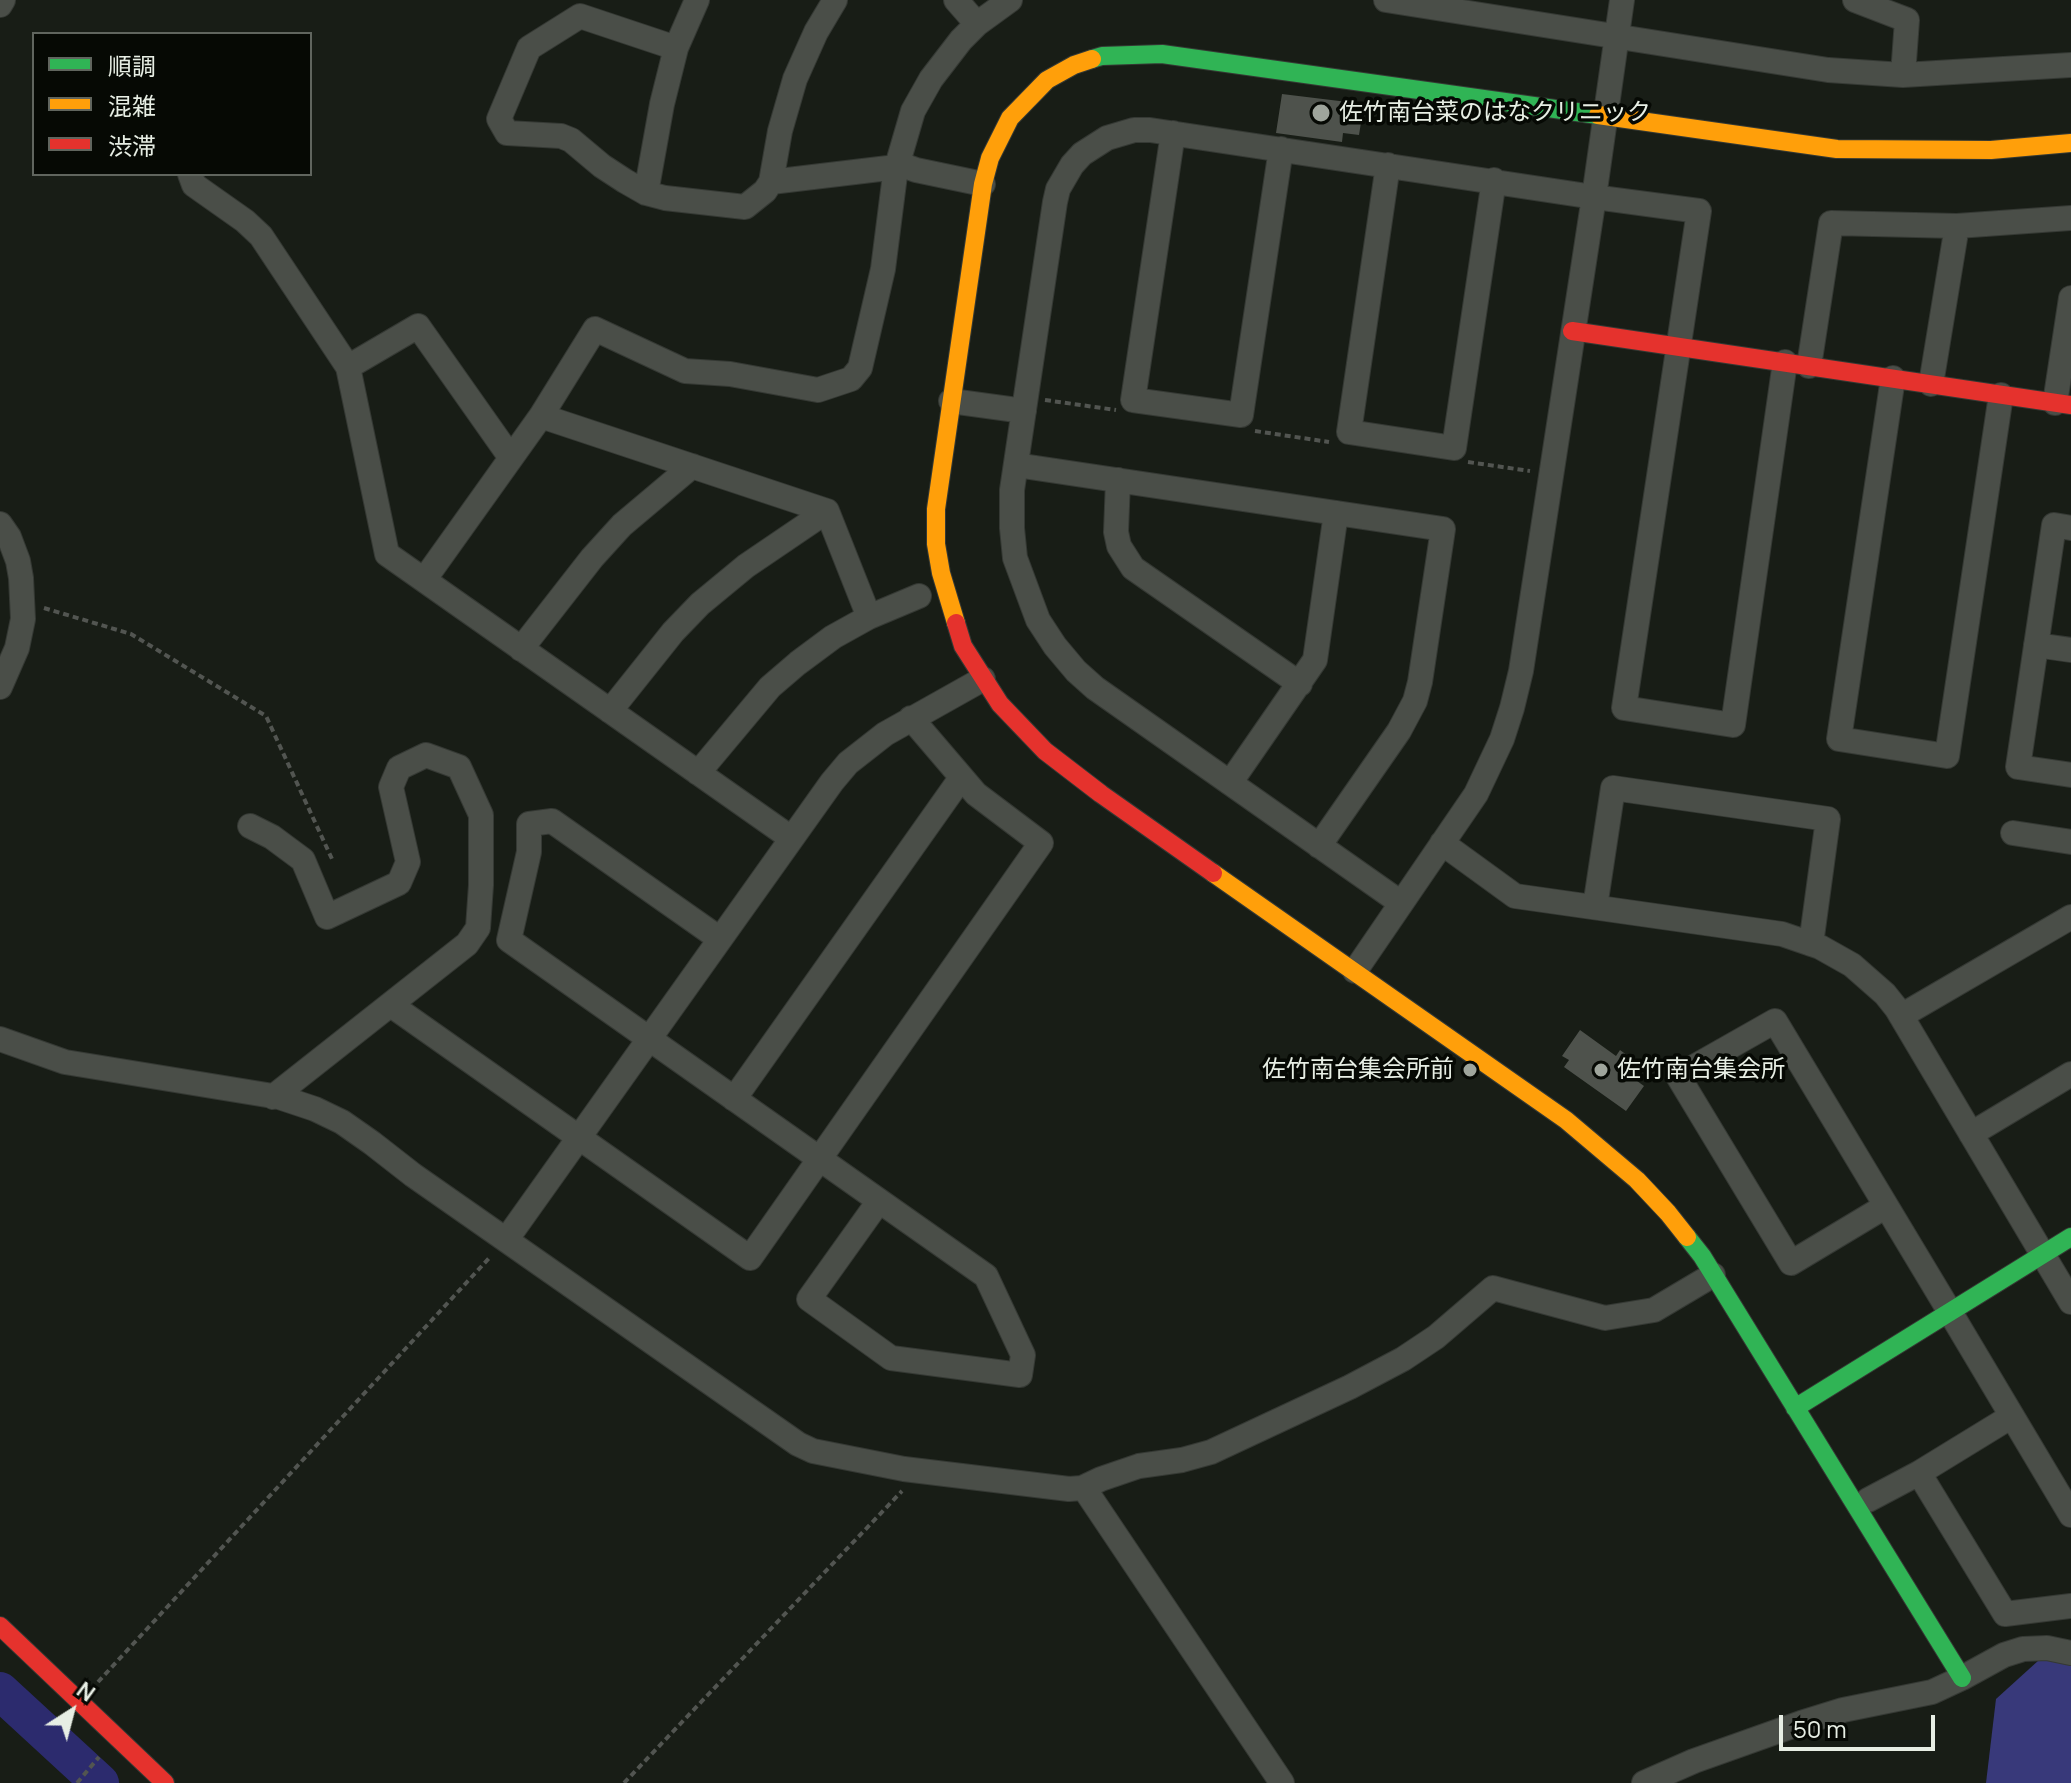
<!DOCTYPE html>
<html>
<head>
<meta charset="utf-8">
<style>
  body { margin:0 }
  #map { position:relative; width:2071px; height:1783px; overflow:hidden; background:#181d16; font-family:Manrope,"Noto Sans JP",sans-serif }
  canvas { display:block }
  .legend { position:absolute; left:32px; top:32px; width:280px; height:144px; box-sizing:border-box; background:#060904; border:2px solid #60655e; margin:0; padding:10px 14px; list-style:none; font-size:24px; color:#e7eee4 }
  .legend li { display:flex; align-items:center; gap:16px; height:40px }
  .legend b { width:40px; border:2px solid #60655e }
  .north { position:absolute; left:32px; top:1671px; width:80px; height:80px; -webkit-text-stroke:6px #060904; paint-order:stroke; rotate:36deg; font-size:22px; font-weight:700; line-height:32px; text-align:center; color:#e7eee4 }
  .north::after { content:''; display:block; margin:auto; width:28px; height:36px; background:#e7eee4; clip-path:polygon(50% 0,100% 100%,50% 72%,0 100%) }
  .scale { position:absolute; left:1779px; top:1715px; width:156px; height:36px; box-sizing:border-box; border:4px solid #e7eee4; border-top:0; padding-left:10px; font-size:24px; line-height:28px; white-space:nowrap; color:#e7eee4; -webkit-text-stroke:6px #060904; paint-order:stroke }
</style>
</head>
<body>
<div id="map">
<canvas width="2071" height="1783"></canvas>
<ul class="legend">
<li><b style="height:10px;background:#30b455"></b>順調</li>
<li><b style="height:10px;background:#ff9f0a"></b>混雑</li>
<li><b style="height:10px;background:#e5322d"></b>渋滞</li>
</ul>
<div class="north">N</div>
<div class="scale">50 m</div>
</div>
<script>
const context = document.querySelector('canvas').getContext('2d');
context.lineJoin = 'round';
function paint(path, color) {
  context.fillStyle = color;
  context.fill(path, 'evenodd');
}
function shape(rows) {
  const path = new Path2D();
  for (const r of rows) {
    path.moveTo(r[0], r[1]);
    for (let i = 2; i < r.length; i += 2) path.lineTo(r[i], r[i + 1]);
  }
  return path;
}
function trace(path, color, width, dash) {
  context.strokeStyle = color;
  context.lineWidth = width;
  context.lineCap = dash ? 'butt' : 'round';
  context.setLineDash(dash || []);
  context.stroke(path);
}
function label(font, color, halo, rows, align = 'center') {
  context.font = font + ' Manrope,"Noto Sans JP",sans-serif';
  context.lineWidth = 7;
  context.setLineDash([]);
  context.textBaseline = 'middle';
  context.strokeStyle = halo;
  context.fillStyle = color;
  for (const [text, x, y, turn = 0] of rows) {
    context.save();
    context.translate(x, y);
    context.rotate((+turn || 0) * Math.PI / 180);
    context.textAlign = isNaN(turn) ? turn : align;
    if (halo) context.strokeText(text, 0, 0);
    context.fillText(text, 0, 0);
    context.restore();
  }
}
paint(shape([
  [2039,1660,2071,1662,2071,1783,1986,1783,1996,1699]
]), '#38397a');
trace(shape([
  [0,1691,100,1783]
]), '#2c2b6e', 38);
paint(shape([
  [1282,94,1364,104,1359,135,1343,133,1342,142,1276,133],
  [1580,1030,1616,1056,1620,1050,1635,1061,1630,1068,1637,1073,1633,1078,1644,1086,1626,1111,1564,1067,1569,1060,1562,1056]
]), '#4e524c');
const street = shape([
  [956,0,977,24],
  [1386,0,1828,70,1903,75,2071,65],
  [1855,0,1907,20,1903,75],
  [0,5,3,0],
  [676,48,580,16,529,48,499,119,507,133,561,136,571,140,602,166,625,181,646,193,665,198,745,207,765,191,771,182,780,131,795,79,816,32,835,0],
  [1173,133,1133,400,1241,415,1281,149],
  [1388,165,1349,432,1454,448,1494,180],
  [190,174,194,185,245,221,261,236,348,367,387,554,791,838],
  [771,182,905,166],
  [983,184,916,170,905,166,899,159,913,111,931,79,961,40,977,24,1010,0],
  [646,193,662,104,676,48,697,0],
  [1809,366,1831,223,1957,226,2071,218],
  [348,367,418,326,511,458],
  [1893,378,1839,739,1947,756,2001,395],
  [1931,384,1957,226],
  [951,401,1024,411],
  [2055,403,2071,298],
  [541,416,827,511,869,617],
  [1016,465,1443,529,1420,682,1415,701,1399,731,1319,846],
  [1118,480,1116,532,1119,546,1133,568,1300,684],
  [0,524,9,537,18,561,21,578,23,619,17,648,0,687],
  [2071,528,2054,525,2018,767,2071,775],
  [424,580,541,416,595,329,685,371,730,374,818,390,851,379,860,368,883,269,896,167],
  [2036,645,2071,650],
  [521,649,592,558,622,525,692,466],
  [610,711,673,632,700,604,746,566,827,511],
  [698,773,770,687,798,663,833,637,869,617,919,596],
  [1230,783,1315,660,1336,513],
  [250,826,272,837,303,860,327,917,399,883,408,862,391,787,399,768,426,755,459,767,481,815,481,885,478,928,467,944,273,1097],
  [2013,833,2071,842],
  [1442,843,1515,896,1782,934,1820,947,1852,965,1885,994,1897,1009,2071,1302],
  [1401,903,1095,688,1076,671,1055,646,1038,620,1015,558,1012,528,1012,490,1055,202,1058,189,1072,165,1082,154,1107,138,1134,130,1150,130,1594,197,1699,211,1624,708,1733,725,1785,362],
  [1595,907,1613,788,1828,819,1811,944],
  [720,939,552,821,529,824,529,852,509,940,986,1276,1023,1355,1020,1375,891,1358,809,1299,879,1201],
  [1355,971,1476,794,1502,739,1512,708,1521,671,1594,197,1622,0],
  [391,1005,750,1258,1041,843,976,794,911,718],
  [1901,1016,2071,917],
  [0,1039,65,1062,279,1097,315,1109,342,1122,372,1143,413,1175,798,1444,813,1451,904,1469,1069,1489,1082,1488,1101,1479,1139,1466,1182,1460,1211,1452,1350,1387,1403,1359,1436,1337,1493,1288,1605,1318,1654,1310,1713,1275],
  [734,1099,961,778],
  [1971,1134,2071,1074],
  [1886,1206,1791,1263,1678,1076,1775,1021,1950,1312,2071,1515],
  [506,1240,832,782,848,763,885,734,983,679],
  [2012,1416,1919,1473,2005,1614,2071,1606],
  [1084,1488,1282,1783],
  [1868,1500,1919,1473],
  [1644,1783,1694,1761,1801,1723,1843,1710,1932,1692,1962,1678,2004,1655,2023,1649,2047,1648,2071,1653]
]);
const fast = shape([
  [1092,59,1102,56,1162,54,1598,115],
  [1687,1237,1702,1256,1962,1678],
  [1795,1408,2071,1237]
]);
const slow = shape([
  [1598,115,1837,149,1991,150,2071,143],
  [956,623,941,573,936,544,936,509,983,184,990,158,1010,118,1047,80,1074,65,1092,59],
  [1213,873,1566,1120,1637,1180,1668,1213,1687,1237]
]);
const jam = shape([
  [1572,331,2071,405],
  [956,623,963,646,1000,704,1045,751,1101,794,1213,873],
  [0,1626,165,1783]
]);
trace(street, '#353934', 26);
trace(fast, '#353934', 20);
trace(slow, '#353934', 20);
trace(jam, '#353934', 20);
trace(shape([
  [1045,400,1116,410],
  [1255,431,1329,442],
  [1468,462,1530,471],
  [44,608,131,634,266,716,332,859],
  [98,1682,491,1256],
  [77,1783,99,1757],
  [624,1783,902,1491]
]), '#525551', 4, [6, 4]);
trace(street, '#4a4e48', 24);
trace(fast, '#30b455', 18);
trace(slow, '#ff9f0a', 18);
trace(jam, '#e5322d', 18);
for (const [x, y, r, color] of [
  [1321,113,10,"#9fa59c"],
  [1470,1070,8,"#9fa59c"],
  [1601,1070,8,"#9fa59c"]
]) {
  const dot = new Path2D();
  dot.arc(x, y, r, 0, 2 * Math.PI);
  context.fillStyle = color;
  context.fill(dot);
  trace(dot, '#060904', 3);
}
label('24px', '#e7eee4', '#060904', [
  ["佐竹南台菜のはなクリニック",1339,113],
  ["佐竹南台集会所前",1454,1070,"right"],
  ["佐竹南台集会所",1617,1070]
], 'left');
</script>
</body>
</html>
